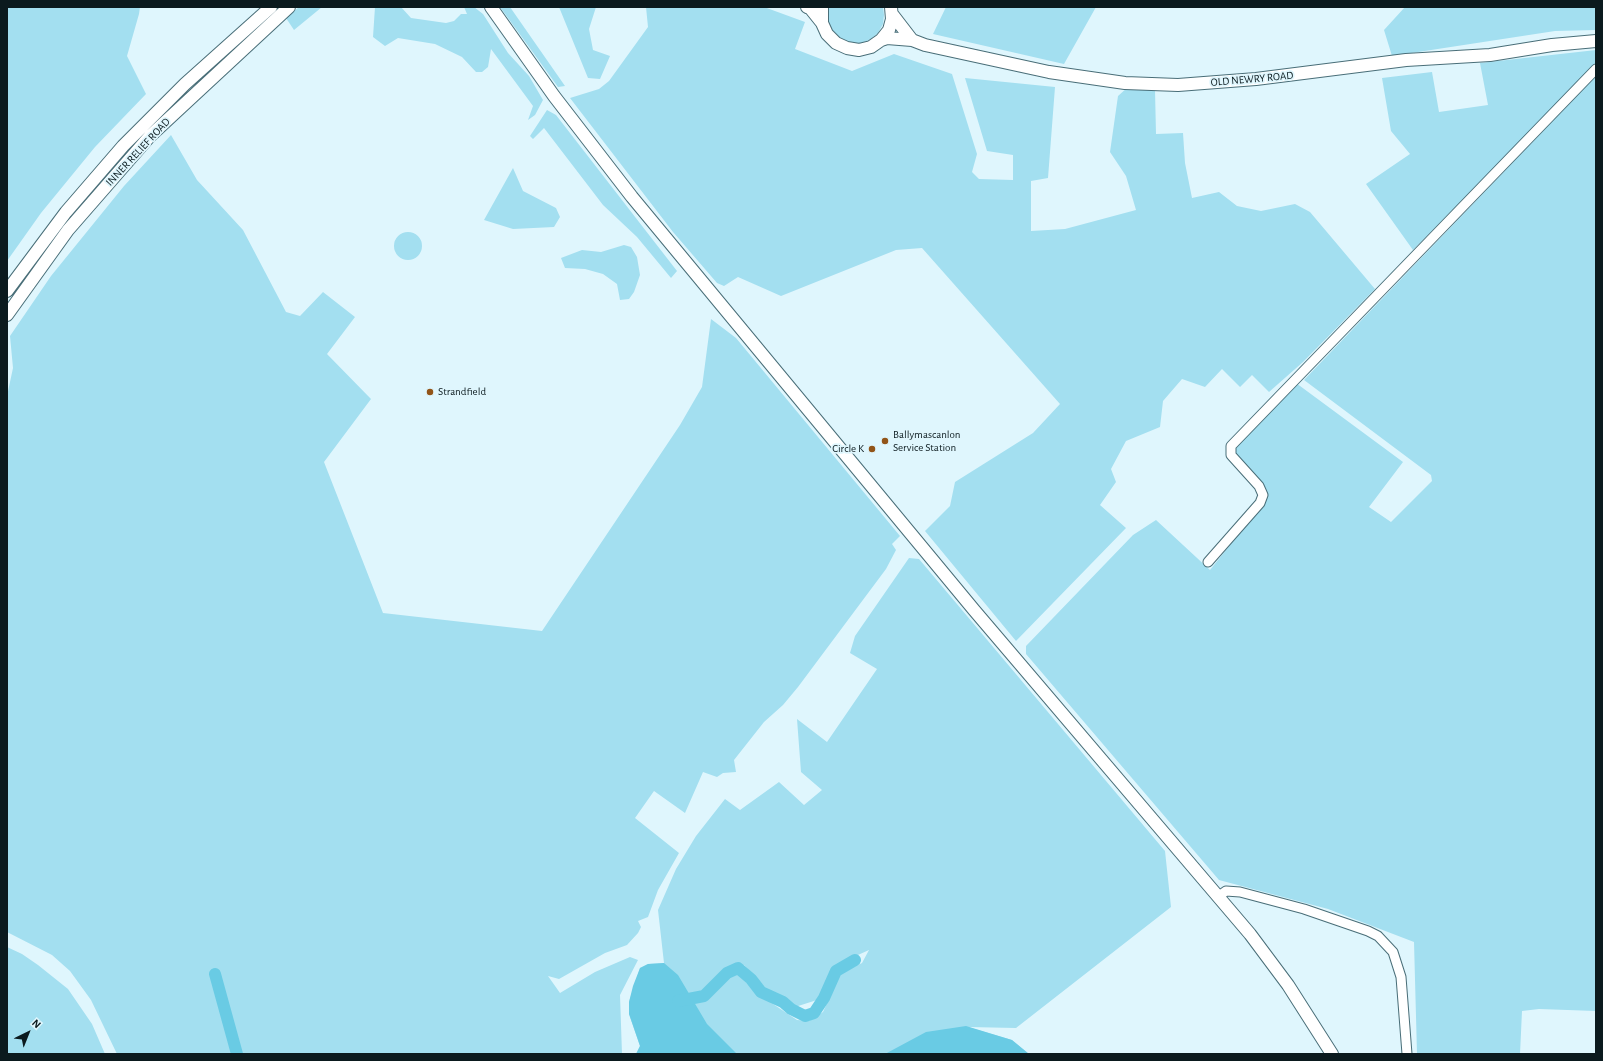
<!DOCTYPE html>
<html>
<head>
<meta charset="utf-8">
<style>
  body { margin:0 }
  #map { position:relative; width:1603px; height:1061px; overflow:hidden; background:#dff6fd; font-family:"Alegreya Sans",sans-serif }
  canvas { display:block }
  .frame { position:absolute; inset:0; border:8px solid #0b1a1e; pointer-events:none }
  .north { position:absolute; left:8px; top:1013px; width:40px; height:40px; -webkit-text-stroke:3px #dff6fd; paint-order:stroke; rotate:43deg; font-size:11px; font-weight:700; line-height:16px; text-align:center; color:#0b1a1e }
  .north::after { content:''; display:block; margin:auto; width:14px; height:18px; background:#0b1a1e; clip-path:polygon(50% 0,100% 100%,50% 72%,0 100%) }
</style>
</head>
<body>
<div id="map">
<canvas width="1603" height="1061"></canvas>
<div class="frame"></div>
<div class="north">N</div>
</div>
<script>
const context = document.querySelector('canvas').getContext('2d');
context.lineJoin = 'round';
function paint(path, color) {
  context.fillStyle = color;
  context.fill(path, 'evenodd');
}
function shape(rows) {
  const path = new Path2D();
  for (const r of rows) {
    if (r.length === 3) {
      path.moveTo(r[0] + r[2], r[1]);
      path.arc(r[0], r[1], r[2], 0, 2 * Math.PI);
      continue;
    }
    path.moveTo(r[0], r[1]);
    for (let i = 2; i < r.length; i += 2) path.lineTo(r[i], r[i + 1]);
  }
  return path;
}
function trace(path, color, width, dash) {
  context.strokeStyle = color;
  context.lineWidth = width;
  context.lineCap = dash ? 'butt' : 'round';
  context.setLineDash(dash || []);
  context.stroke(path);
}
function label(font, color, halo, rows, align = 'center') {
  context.font = font + ' "Alegreya Sans",sans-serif';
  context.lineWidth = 3.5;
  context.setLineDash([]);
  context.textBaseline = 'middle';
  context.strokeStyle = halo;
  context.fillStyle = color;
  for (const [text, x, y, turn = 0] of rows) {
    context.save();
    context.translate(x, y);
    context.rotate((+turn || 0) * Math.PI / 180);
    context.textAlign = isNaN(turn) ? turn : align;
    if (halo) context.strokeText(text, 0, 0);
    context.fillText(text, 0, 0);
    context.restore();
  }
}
paint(shape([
  [7,7,140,7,139,14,127,56,146,94,95,147,41,213,7,261],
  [299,7,322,7,294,30,286,18],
  [375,7,401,7,411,18,446,23,454,21,461,14,467,14,464,7,474,7,483,14,508,53,529,76,543,100,535,115,528,120,533,106,491,49,488,67,482,72,476,72,462,57,435,44,398,38,385,46,373,37],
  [500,7,510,7,565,86,558,87],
  [559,7,596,7,589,29,593,50,610,56,600,79,588,78],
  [646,7,764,7,805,22,795,49,852,71,894,54,952,74,977,154,972,172,979,179,1013,180,1013,155,987,151,965,78,1055,87,1048,178,1031,181,1031,231,1065,229,1136,210,1126,176,1110,152,1118,96,1128,87,1155,90,1156,134,1183,133,1185,163,1192,198,1219,192,1237,206,1261,211,1295,204,1310,212,1375,289,1303,362,1269,392,1252,375,1240,387,1222,369,1205,387,1182,379,1163,401,1160,427,1126,441,1111,469,1116,482,1100,505,1126,528,1016,641,925,531,950,506,955,482,1033,433,1060,404,922,248,896,250,781,296,738,277,724,286,717,283,673,232,570,98,599,89,609,81,648,27],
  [828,7,883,7,884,15,883,24,878,33,871,39,862,43,853,44,844,41,836,36,830,28,827,19],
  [946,7,1096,7,1064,64,933,34],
  [1405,7,1596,7,1596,30,1555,31,1392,56,1384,30],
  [1596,50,1596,64,1413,250,1366,184,1410,154,1391,131,1382,78,1432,72,1439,112,1488,105,1480,63],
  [1596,76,1596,1011,1539,1009,1522,1011,1520,1054,1417,1054,1414,942,1328,909,1219,880,1026,654,1026,646,1133,535,1156,520,1210,570,1266,500,1263,483,1235,453,1234,448,1296,383,1403,462,1369,507,1391,522,1432,481,1431,475,1304,380],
  [547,110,556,115,677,271,671,278,637,237,603,205,544,128,533,139,530,136],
  [171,135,197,180,243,230,286,312,300,316,323,292,355,317,327,354,371,399,324,462,383,613,542,631,680,425,702,387,711,319,736,338,900,536,892,544,896,550,886,569,798,687,783,705,764,722,734,760,736,772,723,773,717,777,703,772,685,813,654,791,635,818,679,853,658,890,648,917,638,921,641,927,638,933,627,945,605,953,559,979,548,976,560,993,595,972,630,957,638,960,620,995,622,1054,117,1054,91,1000,70,971,52,955,7,932,7,396,13,368,10,336,51,276,124,186],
  [513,168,523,191,556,208,560,217,554,227,513,229,484,220],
  [408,246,14],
  [624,245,631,247,637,257,640,275,634,292,629,299,620,300,617,284,603,274,585,269,565,268,561,258,582,250,601,252],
  [909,558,919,559,1165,851,1171,907,1016,1028,968,1027,1012,1040,1029,1054,716,1054,681,1006,709,997,729,976,738,972,761,996,797,1020,809,1021,823,1012,841,973,862,963,869,950,838,964,817,1000,795,1007,786,998,765,988,744,965,730,968,705,990,677,998,661,1054,636,1054,640,1046,629,1014,629,1002,640,968,648,964,664,963,658,910,676,869,696,836,725,799,740,810,779,782,804,805,822,790,801,772,797,719,827,742,877,669,850,653,855,636],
  [7,947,22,954,38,965,68,989,92,1024,105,1054,7,1054]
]), '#a3dff0');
paint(shape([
  [664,963,678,975,707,1024,737,1054,636,1054,640,1046,629,1014,629,1002,633,986,640,968,648,964],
  [966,1026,1012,1040,1029,1054,885,1054,926,1032]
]), '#69cbe4');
trace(shape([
  [215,974,237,1054],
  [678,1001,704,996,727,973,738,968,751,979,761,992,783,1002,791,1009,805,1016,814,1013,824,998,836,971,855,960]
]), '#69cbe4', 12);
const minor = shape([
  [1208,562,1260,503,1263,495,1259,486,1231,455,1231,446,1596,69],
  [1219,896,1226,891,1240,892,1304,909,1368,931,1378,936,1393,952,1401,977,1407,1054]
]);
const major = shape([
  [491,7,554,96,632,197,974,610,1250,934,1288,985,1332,1054],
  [807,7,810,8,822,23],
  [822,7,822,23,827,34,836,43,847,48,859,50,871,47,881,40,889,30,892,19,891,7],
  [892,14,912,40],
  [881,40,887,38,912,40,925,45,1049,72,1125,83,1178,85,1256,79,1406,60,1490,55,1552,45,1596,41],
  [7,291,66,212,123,146,185,84,271,7],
  [7,315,68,230,150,136,289,7]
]);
trace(minor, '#496e78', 11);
trace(major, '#496e78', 14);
trace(minor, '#fff', 9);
trace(major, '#fff', 12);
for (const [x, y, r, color] of [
  [430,392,4,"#915418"],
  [885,441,4,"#915418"],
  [872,449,4,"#915418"]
]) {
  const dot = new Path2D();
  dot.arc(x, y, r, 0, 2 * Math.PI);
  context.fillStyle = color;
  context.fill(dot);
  trace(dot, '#dff6fd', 1.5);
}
label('11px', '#0b1a1e', '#dff6fd', [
  ["OLD NEWRY ROAD",1252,79,-5],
  ["INNER RELIEF ROAD",138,152,-47]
]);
label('11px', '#0b1a1e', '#dff6fd', [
  ["Strandfield",438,392],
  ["Ballymascanlon",893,435],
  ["Service Station",893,448],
  ["Circle K",864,449,"right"]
], 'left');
</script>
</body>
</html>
